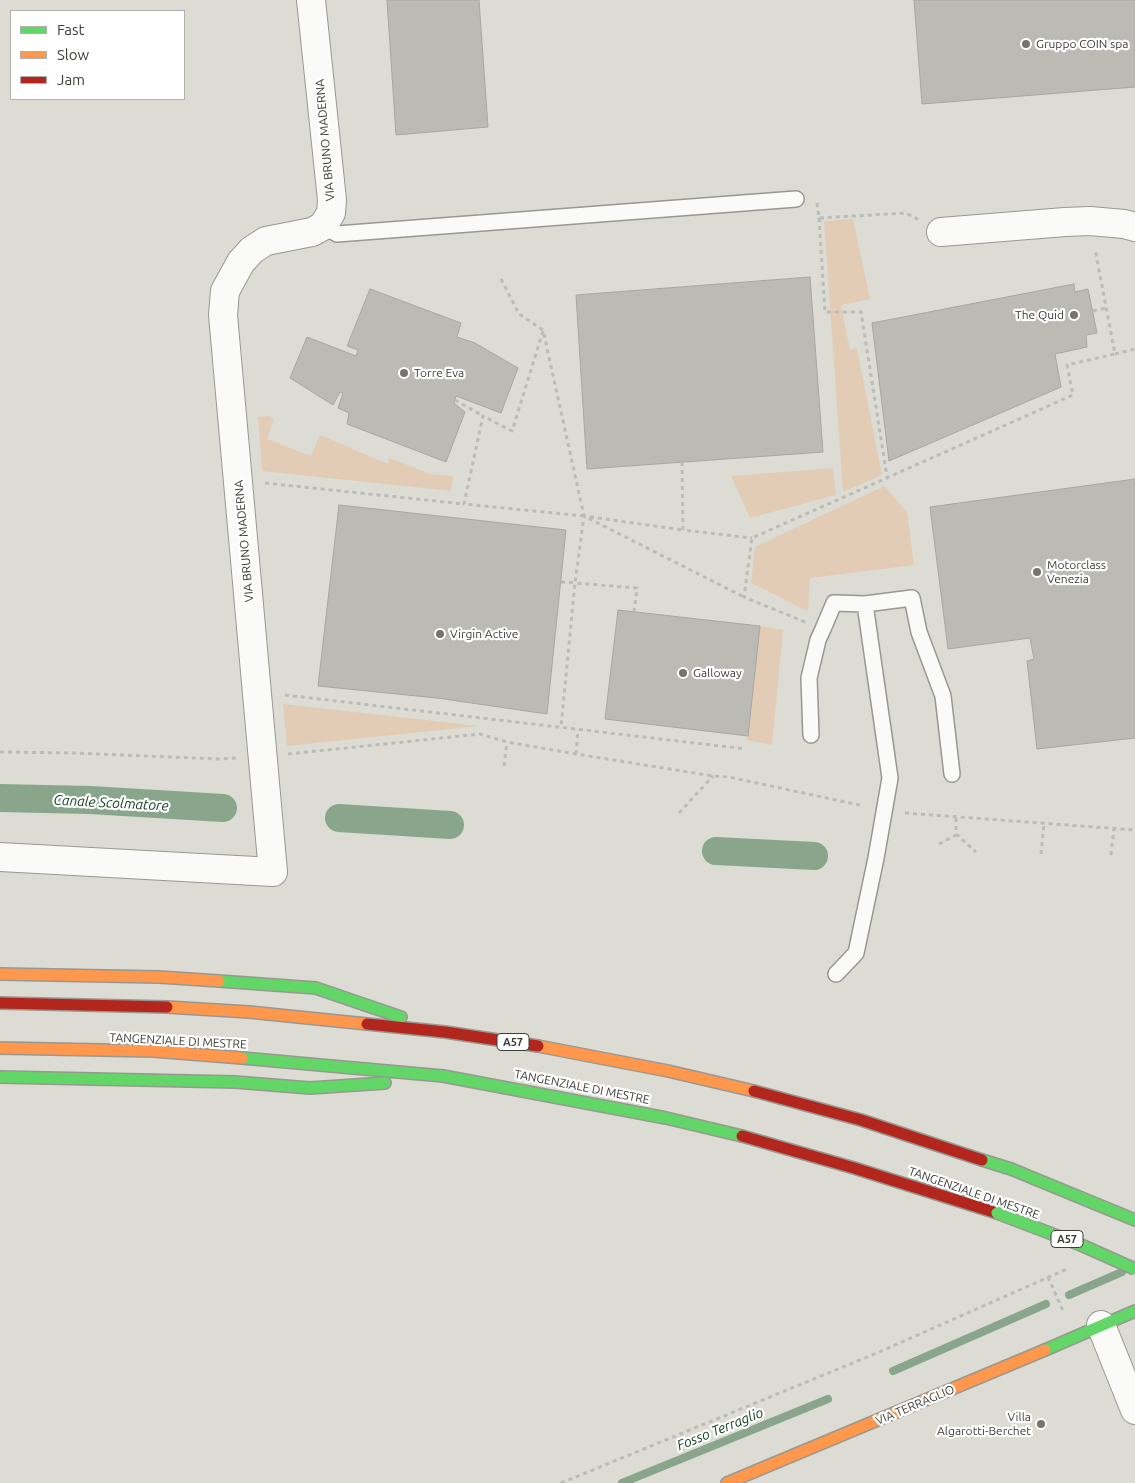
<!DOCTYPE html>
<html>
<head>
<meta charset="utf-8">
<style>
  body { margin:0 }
  #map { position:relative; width:1135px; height:1483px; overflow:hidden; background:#dcdcd4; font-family:Ubuntu,sans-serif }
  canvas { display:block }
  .legend { position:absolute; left:10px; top:10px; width:175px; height:90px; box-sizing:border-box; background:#fff; border:1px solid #b1b1af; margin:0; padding:6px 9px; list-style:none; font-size:15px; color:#3d3d37 }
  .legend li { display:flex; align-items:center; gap:10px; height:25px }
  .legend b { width:25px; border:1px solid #b1b1af }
</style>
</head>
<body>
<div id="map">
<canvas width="1135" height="1483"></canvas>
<ul class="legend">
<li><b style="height:6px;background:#63d668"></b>Fast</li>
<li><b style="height:6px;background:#ff974d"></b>Slow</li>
<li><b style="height:6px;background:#b3261e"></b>Jam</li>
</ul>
</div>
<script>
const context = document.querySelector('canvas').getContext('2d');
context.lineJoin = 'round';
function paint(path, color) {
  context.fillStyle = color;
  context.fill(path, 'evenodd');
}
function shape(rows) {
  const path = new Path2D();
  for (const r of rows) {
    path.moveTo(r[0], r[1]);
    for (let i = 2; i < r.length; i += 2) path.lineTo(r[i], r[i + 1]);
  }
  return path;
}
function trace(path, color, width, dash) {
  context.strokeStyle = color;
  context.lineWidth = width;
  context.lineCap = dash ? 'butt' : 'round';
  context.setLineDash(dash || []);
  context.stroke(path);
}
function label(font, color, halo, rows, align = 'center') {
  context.font = font + ' Ubuntu,sans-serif';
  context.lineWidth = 4.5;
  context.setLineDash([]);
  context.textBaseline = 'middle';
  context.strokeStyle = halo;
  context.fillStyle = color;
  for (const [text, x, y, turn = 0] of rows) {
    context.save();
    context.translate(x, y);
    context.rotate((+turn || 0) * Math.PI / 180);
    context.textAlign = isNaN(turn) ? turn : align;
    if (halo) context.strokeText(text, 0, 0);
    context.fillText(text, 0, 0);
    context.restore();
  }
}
paint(shape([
  [853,219,870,299,841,305,850,350,857,349,882,475,843,492,824,221],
  [268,416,274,419,267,439,311,456,320,435,388,464,390,458,430,474,453,476,451,491,262,471,258,417],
  [833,468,836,495,750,518,731,476],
  [884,486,907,512,914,565,810,578,808,611,751,583,755,547],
  [760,626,783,630,772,745,747,740],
  [283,704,479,726,287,746]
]), '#e2ccb5');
trace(shape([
  [1069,1295,1122,1272],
  [893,1371,1046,1304],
  [622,1483,828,1399]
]), '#89a58b', 8);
trace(shape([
  [0,798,90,800,223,808],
  [339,818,450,825],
  [716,851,814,856]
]), '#89a58b', 28);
const building = shape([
  [387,0,479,0,488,127,396,135,387,0],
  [914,0,1135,0,1135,87,922,104,914,0],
  [810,277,823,452,587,469,576,295,810,277],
  [1074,284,1075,292,1088,289,1097,333,1086,335,1087,347,1055,354,1061,387,889,461,872,323,1074,284],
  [370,289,461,323,457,337,475,343,518,368,501,413,456,396,454,403,465,412,446,462,347,424,349,413,338,408,343,393,340,392,333,405,290,378,307,337,356,356,358,350,347,346,370,289],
  [1135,479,1135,738,1037,749,1027,661,1034,659,1030,638,948,649,930,507,1135,479],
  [339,505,566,530,547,714,437,698,318,686,339,505],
  [618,610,760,626,748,736,605,719,618,610]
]);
paint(building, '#bbbab4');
trace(building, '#a7a6a0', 1);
const lane = shape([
  [323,226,337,234,796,199],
  [865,604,912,598,919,632,943,696,952,774],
  [811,735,809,678,818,640,823,629,834,603,865,604,890,778,876,858,856,953,836,974]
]);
const street = shape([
  [941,232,1065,222,1090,221,1124,224,1135,227],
  [0,857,273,872,223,315,225,291,241,262,252,250,266,241,312,232,323,226,331,213,332,200,311,0],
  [1101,1325,1135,1410]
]);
const fast = shape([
  [219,981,316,988,401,1017],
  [242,1058,443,1076,666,1118,742,1136],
  [0,1077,235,1082,310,1088,385,1083],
  [982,1160,1011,1169,1135,1220],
  [1045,1350,1135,1311]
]);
const slow = shape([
  [0,974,159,977,219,981],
  [167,1007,249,1012,367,1024],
  [538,1046,668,1071,754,1091],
  [0,1048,153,1051,242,1058],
  [727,1483,1045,1350]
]);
const jam = shape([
  [0,1003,167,1007],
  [367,1024,445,1032,538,1046],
  [754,1091,861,1120,982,1160],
  [742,1136,854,1168,997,1213]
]);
trace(lane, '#989892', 18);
trace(street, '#989892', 30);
trace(fast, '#989892', 14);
trace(slow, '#989892', 14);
trace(jam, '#989892', 14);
trace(shape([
  [817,203,819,218,906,213,919,220],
  [819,218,825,312,861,312,887,477],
  [501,279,519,314,543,330,584,516,744,597],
  [1093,311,1106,308],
  [543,331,512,431,483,416,464,504,584,516],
  [1115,354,1135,349],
  [455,400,483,416],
  [682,462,683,530,752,538],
  [265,483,464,504],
  [561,582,575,583,561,727],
  [634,612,637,588,575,583,584,516,683,530],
  [805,622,744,597,752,538,1073,395,1067,365,1115,354,1095,249],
  [285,695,746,749],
  [0,752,74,753,218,759,237,758],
  [288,754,480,734,507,742,570,753,713,776,729,777,864,806],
  [576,754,578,730],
  [504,766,507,742],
  [679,813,713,776],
  [905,813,1135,830],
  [956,818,956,834,976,852],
  [939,844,956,835],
  [1041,854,1044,824],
  [1111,855,1114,828],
  [1048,1277,1064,1313],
  [561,1483,877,1353,1067,1269]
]), '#bbbbb9', 3, [4, 4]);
trace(lane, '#fafaf9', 15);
trace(street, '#fafaf9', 28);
trace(fast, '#63d668', 11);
trace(slow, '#ff974d', 11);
trace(jam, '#b3261e', 11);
const fastBridge = shape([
  [997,1213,1081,1245,1135,1269]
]);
trace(fastBridge, '#989892', 14, []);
trace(fastBridge, '#63d668', 11);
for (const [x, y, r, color] of [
  [1026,44,5,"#75756e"],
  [1074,315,5,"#75756e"],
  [404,373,5,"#75756e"],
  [1037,572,5,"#75756e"],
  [440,634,5,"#75756e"],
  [683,673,5,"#75756e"],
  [1041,1424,5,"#75756e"]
]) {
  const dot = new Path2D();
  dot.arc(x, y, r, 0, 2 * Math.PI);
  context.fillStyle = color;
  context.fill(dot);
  trace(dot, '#fff', 2);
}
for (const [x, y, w] of [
  [513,1042,32],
  [1067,1239,32]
]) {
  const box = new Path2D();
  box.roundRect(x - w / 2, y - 8.5, w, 17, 4);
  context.fillStyle = '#fff';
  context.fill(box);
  trace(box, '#3d3d37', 1);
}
label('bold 11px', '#3d3d37', null, [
  ["A57",513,1042],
  ["A57",1067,1239]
]);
label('12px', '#3d3d37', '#fff', [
  ["Gruppo COIN spa",1036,44],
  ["The Quid",1064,315,"right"],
  ["Torre Eva",414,373],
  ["Motorclass",1047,565],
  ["Venezia",1047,579],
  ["Virgin Active",450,634],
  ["Galloway",693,673],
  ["Villa",1031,1417,"right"],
  ["Algarotti-Berchet",1031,1431,"right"]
], 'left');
label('12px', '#3d3d37', '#fff', [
  ["VIA BRUNO MADERNA",325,140,-95],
  ["VIA BRUNO MADERNA",244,541,-95],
  ["TANGENZIALE DI MESTRE",178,1041,3],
  ["TANGENZIALE DI MESTRE",582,1087,11],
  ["TANGENZIALE DI MESTRE",974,1193,19],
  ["VIA TERRAGLIO",915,1405,-23]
]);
label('italic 14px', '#124220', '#fff', [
  ["Canale Scolmatore",111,803,3],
  ["Fosso Terraglio",720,1429,-22]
]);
</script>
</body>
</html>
